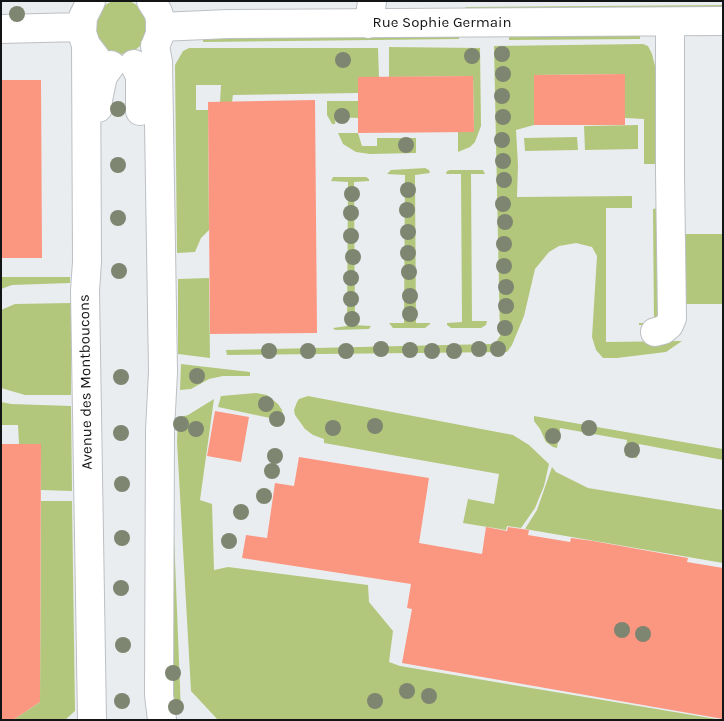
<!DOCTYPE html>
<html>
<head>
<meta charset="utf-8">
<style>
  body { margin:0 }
  #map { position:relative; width:724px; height:721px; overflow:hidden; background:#eaedf0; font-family:Karla,sans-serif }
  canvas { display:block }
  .frame { position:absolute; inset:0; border:2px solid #131415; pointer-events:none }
</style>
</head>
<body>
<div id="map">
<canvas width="724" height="721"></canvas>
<div class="frame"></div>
</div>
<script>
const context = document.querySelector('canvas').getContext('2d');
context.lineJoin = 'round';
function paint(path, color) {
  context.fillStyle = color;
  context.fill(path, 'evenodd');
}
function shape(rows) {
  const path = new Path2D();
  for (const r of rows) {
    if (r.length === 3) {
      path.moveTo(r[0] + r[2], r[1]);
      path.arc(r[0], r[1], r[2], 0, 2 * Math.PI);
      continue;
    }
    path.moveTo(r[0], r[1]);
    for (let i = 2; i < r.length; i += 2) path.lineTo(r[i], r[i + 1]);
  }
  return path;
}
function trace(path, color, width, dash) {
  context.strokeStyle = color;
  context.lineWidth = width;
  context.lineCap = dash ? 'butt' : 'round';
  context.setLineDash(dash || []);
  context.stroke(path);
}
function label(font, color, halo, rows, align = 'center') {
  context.font = font + ' Karla,sans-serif';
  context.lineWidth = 5;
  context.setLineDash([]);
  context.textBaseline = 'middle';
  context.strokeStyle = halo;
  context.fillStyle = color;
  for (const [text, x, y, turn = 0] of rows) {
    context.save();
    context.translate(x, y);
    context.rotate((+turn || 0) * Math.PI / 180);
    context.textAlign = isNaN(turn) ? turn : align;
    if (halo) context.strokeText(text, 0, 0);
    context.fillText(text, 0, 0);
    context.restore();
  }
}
paint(shape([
  [121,27,27],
  [723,5,723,11,468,10,465,7],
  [640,32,640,39,509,40,509,34],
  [459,34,459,39,203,42,203,36],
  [643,44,648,46,652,54,657,74,657,164,644,164,644,119,625,118,625,74,534,75,534,125,516,130,518,165,517,197,632,196,632,208,606,208,606,342,682,341,666,352,617,358,603,358,596,350,592,337,597,256,592,247,576,243,559,246,549,252,535,269,524,316,512,345,507,352,227,355,226,350,491,344,496,342,500,336,494,46],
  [389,47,480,48,481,126,475,142,470,147,458,152,458,132,474,132,473,76,389,77],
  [189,48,378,48,379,77,358,77,358,93,233,95,232,102,220,102,221,85,196,85,196,110,208,110,209,230,201,238,195,252,177,253,175,65,183,51],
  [327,101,358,101,358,118,336,117,335,124,332,124,327,115],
  [638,125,638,149,585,150,584,126],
  [338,133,358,133,362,146,377,146,377,138,416,138,416,153,370,154,356,152,343,144],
  [577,137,578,150,525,151,524,138],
  [425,168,429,170,430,173,415,175,416,323,430,323,430,324,425,328,393,328,389,323,404,323,405,175,387,174,391,170],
  [450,170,483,170,485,174,471,174,472,321,487,321,486,325,481,328,451,328,447,325,447,323,462,322,461,174,446,174,447,171],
  [333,177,366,177,369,179,369,181,354,182,355,325,371,326,369,329,335,330,333,328,347,326,348,182,331,181],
  [658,208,663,312,653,326,639,325,639,323,654,323,653,209],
  [685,234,723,234,723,304,685,304],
  [1,277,70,277,70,283,12,285,1,289],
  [209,278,210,358,178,354,178,279],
  [71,303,71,395,25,395,1,388,1,310,15,304],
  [181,364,250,372,250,376,223,376,209,379,191,389,180,390],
  [256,393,267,395,278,404,282,410,284,423,274,425,270,418,218,407,221,396],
  [308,396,513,435,529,445,549,464,544,486,535,508,521,528,507,526,506,530,463,523,468,499,494,504,499,474,324,443,324,439,313,435,305,429,295,415,294,410,297,402,299,399],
  [214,399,200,500,212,504,214,570,228,567,368,585,369,602,393,631,389,662,400,666,722,720,218,720,191,691,177,442,178,418,188,415],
  [1,402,11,404,71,406,72,491,41,490,41,444,19,444,18,425,1,425],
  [534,416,723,449,723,460,639,444,637,458,625,456,627,440,560,428,557,448,553,447,546,442,540,429,534,421],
  [170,434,181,712,169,714],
  [552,467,556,472,588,488,723,510,723,563,525,529,537,510],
  [41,501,72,501,75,711,65,720,13,720,40,702]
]), '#b2c77c');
paint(shape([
  [625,74,625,125,534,125,534,75],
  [473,76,474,132,358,133,358,77],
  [1,80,41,80,42,258,1,258],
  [315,100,317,333,210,334,208,102],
  [215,411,249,417,241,462,207,456],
  [1,444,41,444,40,702,13,720,1,720],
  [299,457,429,478,419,543,482,554,486,527,507,531,508,527,529,530,528,535,570,542,571,538,593,541,688,558,687,562,723,568,723,719,402,663,412,609,407,608,411,584,242,558,246,535,267,538,275,483,294,486]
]), '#fb9680');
const minor = shape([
  [91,1,83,17,82,33,86,45,96,58],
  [151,1,158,12,160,19,160,34,156,44],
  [369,24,372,1],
  [160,27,228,24,723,21],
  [1,29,81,27],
  [86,45,87,262,85,291,92,720],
  [155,46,158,62,163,372,160,430,159,695,162,720],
  [134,64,140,76,140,111],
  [98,108,98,100,103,76,111,65],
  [655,332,663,330,669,325,672,318,670,173,670,22]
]);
trace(minor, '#bcbfc3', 30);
trace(minor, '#fff', 28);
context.fillStyle = '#7e8570';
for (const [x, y] of [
  [17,14],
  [502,54],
  [472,56],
  [343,60],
  [503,74],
  [502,96],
  [118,109],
  [342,116],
  [503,117],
  [502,140],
  [406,145],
  [503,161],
  [118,165],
  [504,180],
  [408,190],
  [352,194],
  [503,204],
  [407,210],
  [351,213],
  [118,218],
  [505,222],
  [408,232],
  [351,236],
  [504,244],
  [408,253],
  [353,257],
  [504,266],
  [119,271],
  [409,272],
  [351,278],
  [506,287],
  [410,296],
  [351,299],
  [506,306],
  [410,314],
  [352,319],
  [505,328],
  [381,349],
  [479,349],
  [498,349],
  [410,350],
  [269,351],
  [308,351],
  [346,351],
  [432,351],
  [454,351],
  [197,376],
  [121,377],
  [266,404],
  [277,419],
  [181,424],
  [375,426],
  [333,428],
  [589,428],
  [196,429],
  [121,433],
  [553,436],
  [632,450],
  [275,456],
  [272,471],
  [122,484],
  [264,496],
  [241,512],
  [122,538],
  [229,541],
  [121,588],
  [622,630],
  [643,634],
  [123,645],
  [173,673],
  [407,691],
  [429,696],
  [122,701],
  [375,701],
  [176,707]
]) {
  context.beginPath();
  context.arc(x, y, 8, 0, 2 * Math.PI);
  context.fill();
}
label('15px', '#131415', '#fff', [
  ["Rue Sophie Germain",442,23],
  ["Avenue des Montboucons",86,382,-91]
]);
</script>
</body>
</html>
